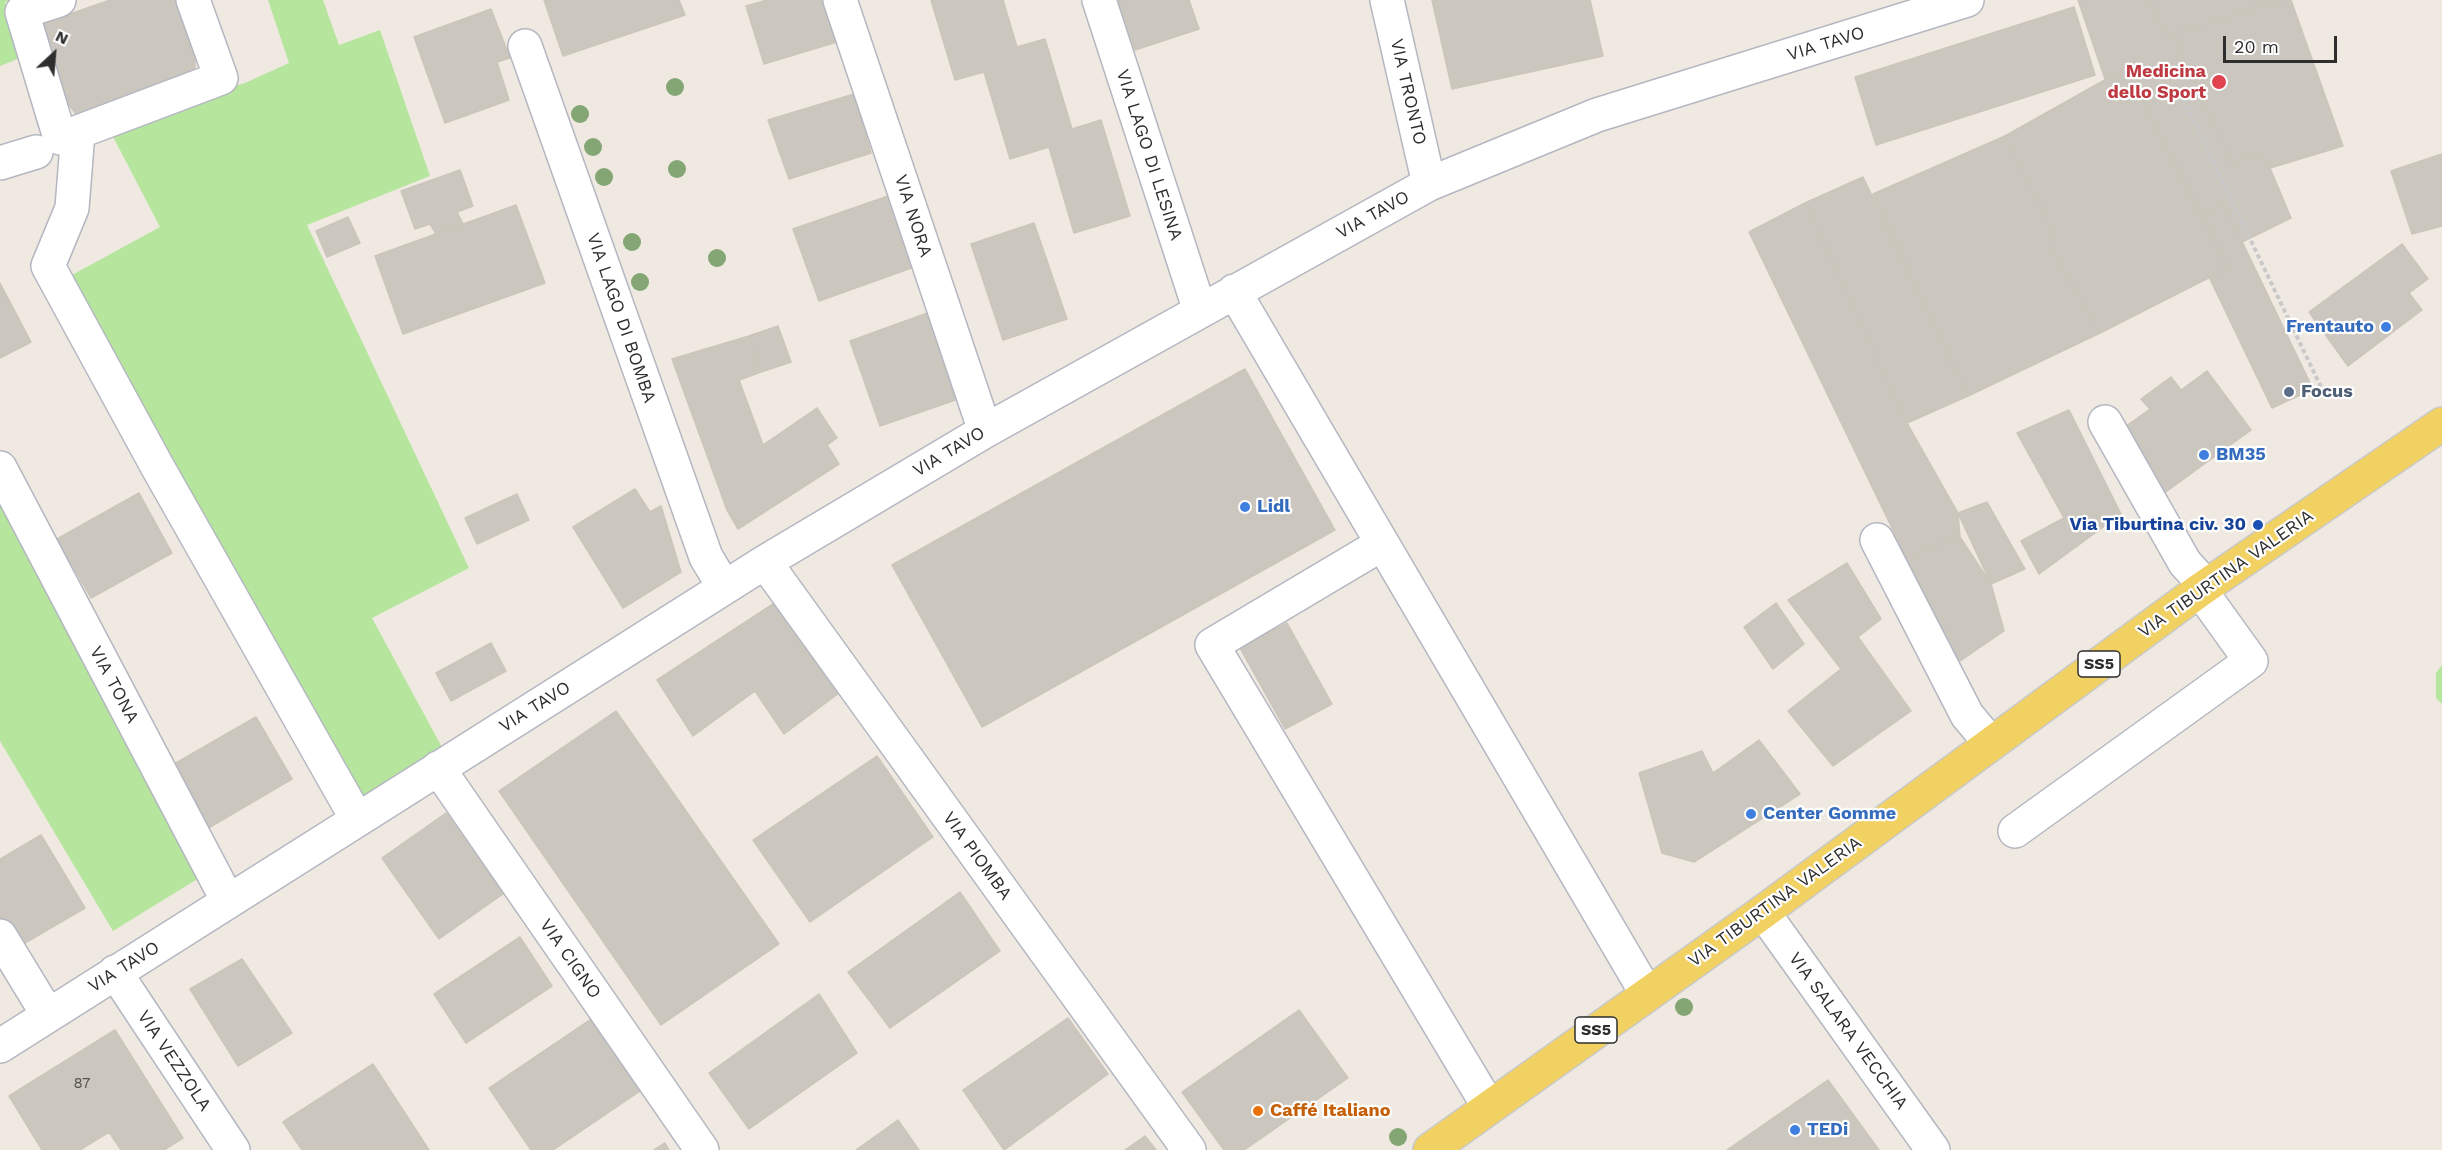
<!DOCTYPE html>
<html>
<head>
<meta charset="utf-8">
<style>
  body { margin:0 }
  #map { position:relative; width:2442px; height:1150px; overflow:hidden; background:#efe9e1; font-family:"Work Sans",sans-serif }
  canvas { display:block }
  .north { position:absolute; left:24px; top:24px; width:60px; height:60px; -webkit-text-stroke:4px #fff; paint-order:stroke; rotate:26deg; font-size:16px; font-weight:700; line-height:24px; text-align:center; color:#2e2e2e }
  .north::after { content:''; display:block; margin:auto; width:21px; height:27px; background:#2e2e2e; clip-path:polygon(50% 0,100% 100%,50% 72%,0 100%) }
  .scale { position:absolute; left:2223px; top:36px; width:114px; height:27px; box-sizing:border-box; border:3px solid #2e2e2e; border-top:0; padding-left:8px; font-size:18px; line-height:21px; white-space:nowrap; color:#2e2e2e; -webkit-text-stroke:4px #fff; paint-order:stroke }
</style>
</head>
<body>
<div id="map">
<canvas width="2442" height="1150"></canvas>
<div class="north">N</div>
<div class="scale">20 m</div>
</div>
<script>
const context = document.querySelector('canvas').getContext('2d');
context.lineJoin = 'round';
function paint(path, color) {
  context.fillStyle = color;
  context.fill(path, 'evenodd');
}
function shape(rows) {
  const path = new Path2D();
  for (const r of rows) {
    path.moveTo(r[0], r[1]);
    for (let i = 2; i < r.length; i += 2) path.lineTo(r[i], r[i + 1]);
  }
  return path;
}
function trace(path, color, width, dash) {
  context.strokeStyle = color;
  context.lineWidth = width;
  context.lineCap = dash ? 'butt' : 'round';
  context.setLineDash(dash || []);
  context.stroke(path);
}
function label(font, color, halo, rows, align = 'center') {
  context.font = font + ' "Work Sans",sans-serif';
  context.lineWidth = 4.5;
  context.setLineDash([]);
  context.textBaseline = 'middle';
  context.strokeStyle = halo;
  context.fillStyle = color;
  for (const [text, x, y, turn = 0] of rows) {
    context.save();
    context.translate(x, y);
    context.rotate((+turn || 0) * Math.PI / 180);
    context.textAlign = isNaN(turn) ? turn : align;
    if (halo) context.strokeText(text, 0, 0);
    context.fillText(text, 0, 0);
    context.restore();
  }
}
paint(shape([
  [0,0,10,0,5,2,25,56,0,66],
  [268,0,323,0,339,45,380,30,430,176,307,225,469,568,372,618,444,751,360,806,61,281,160,227,108,127,245,83,289,63],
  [0,487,212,870,113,931,0,741],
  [2442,665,2442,704,2436,698,2436,673]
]), '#b6e59e');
const building = shape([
  [110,0,178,0,195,40,195,73,76,114,53,84,41,54,44,23,110,0],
  [544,0,679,0,685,15,563,56,544,0],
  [767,0,827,0,840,41,764,64,746,6,767,0],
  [931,0,1003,0,1017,47,1045,39,1072,129,1101,120,1130,216,1074,233,1049,147,1010,159,984,72,955,80,931,0],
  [1118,0,1189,0,1199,29,1135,50,1118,0],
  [1432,0,1590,0,1603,56,1452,89,1432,0],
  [2078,0,2148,0,2167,36,2173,34,2231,163,2261,154,2270,168,2291,218,2242,242,2224,204,2202,215,2126,68,2105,79,2078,0],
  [2148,0,2282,0,2167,36,2148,0],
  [2282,0,2291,0,2343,146,2270,168,2261,154,2231,163,2173,34,2282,0],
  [2074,7,2095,75,1876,145,1855,77,2074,7],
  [491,9,510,58,497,62,509,100,445,123,414,37,491,9],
  [2126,68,2228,268,2100,333,2046,239,2055,234,2005,136,2126,68],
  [854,94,871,153,789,179,768,120,854,94],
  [2005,136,2055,234,2046,239,2100,333,1968,396,1873,194,2005,136],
  [2442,154,2442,226,2412,234,2391,171,2442,154],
  [460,170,473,206,457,212,463,224,436,234,430,224,415,229,401,191,460,170],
  [1863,177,1968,396,1907,423,1805,203,1863,177],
  [891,195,917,266,819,301,793,229,891,195],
  [1805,203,1907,423,1958,513,1960,537,1906,557,1749,232,1805,203],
  [2224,204,2313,389,2272,408,2209,277,2228,268,2202,215,2224,204],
  [516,205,545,283,403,334,375,256,516,205],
  [348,217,360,243,327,257,316,231,348,217],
  [1034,223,1067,319,1003,340,971,244,1034,223],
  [2402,244,2428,279,2409,293,2422,310,2348,366,2309,312,2402,244],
  [0,283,31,342,0,358,0,283],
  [933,311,964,397,880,426,850,341,933,311],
  [778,326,791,362,761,372,749,336,778,326],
  [749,336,761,372,739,380,763,445,817,408,837,438,827,445,839,464,738,529,727,510,672,359,749,336],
  [1245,369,1335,530,982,727,892,565,1245,369],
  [2207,371,2251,430,2163,494,2118,432,2150,409,2141,399,2171,377,2181,390,2207,371],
  [2069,410,2121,514,2039,574,2021,541,2064,518,2017,433,2069,410],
  [635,489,650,512,661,506,681,572,623,608,573,527,635,489],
  [139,493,172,553,91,598,57,539,139,493],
  [517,494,529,520,477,544,465,518,517,494],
  [1987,502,2025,569,1991,584,1958,513,1987,502],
  [1960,537,1991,584,2004,631,1960,661,1906,557,1960,537],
  [1847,563,1881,619,1858,637,1911,711,1833,766,1788,711,1841,669,1788,600,1847,563],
  [776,602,839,693,784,734,755,691,693,736,657,680,776,602],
  [1776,603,1804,644,1773,669,1744,627,1776,603],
  [1287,623,1332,704,1285,729,1240,648,1287,623],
  [491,643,506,671,451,701,436,673,491,643],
  [616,711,779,944,661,1025,499,791,616,711],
  [256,717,292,779,205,830,169,767,256,717],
  [1759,740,1800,794,1694,862,1662,853,1639,773,1702,751,1713,773,1759,740],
  [877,756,933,837,810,922,753,840,877,756],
  [446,813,503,894,439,939,382,858,446,813],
  [41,835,85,908,18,947,0,917,0,859,41,835],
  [960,892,1000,951,890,1028,848,972,960,892],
  [520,937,552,986,466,1043,434,994,520,937],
  [242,959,292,1033,238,1066,190,989,242,959],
  [819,994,857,1053,749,1129,709,1073,819,994],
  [1299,1010,1348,1078,1244,1150,1224,1150,1182,1092,1299,1010],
  [597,1015,646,1087,553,1150,531,1150,489,1088,597,1015],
  [1068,1018,1108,1074,1004,1150,963,1090,1068,1018],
  [115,1030,183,1138,164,1150,121,1150,109,1132,80,1150,42,1150,9,1096,115,1030],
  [373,1064,429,1150,302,1150,283,1122,373,1064],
  [1828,1080,1879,1150,1727,1150,1828,1080],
  [898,1120,919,1150,856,1150,898,1120],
  [1145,1136,1156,1150,1125,1150,1145,1136],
  [665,1143,669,1150,654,1150,665,1143]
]);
paint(building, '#cbc7bf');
trace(building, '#cbc5ba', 1.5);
const minor = shape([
  [59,0,22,12,60,138,78,132],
  [193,0,221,78,78,132,72,208,48,266,157,466,357,819],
  [840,0,985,431],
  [1099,0,1200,311],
  [1387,0,1429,184],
  [525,46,706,557,724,587],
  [0,163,36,152],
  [1234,291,1647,994],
  [2105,422,2185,563,2206,586],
  [0,468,228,901],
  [1877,540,1967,715,1991,744],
  [1382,544,1212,645,1489,1107],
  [765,562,1189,1150],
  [438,768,702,1150],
  [2015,831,2251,661,2200,590],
  [1763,912,1933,1150],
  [0,936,48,1015],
  [115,972,233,1150],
  [0,1046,765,562,985,431,1429,184,1597,115,1967,0]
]);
const major = shape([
  [1430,1150,1763,912,2200,590,2442,424]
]);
trace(minor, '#b4b7c1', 36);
trace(major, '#c9c9c9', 36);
trace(shape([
  [2200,94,2184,101,2322,389]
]), '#c9c9c9', 4, [4.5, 3]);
trace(minor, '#fff', 33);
trace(major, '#f2d163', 33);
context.fillStyle = '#84a574';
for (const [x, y] of [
  [675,87],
  [580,114],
  [593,147],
  [677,169],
  [604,177],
  [632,242],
  [717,258],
  [640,282],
  [1684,1007],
  [1398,1137]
]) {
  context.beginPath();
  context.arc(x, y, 9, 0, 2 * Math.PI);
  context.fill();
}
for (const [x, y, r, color] of [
  [2219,82,8,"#e0444e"],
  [2386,327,6,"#3f7fe0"],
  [2289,392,6,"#5c6f8a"],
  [2204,455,6,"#3f7fe0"],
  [1245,507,6,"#3f7fe0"],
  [2258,525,6,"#1a4fb4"],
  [1751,814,6,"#3f7fe0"],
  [1258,1111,6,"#e8710a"],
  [1795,1130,6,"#3f7fe0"]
]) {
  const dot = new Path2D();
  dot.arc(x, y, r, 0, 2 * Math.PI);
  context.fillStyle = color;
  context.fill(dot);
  trace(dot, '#fff', 2);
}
label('15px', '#555452', null, [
  ["87",82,1084]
]);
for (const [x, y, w] of [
  [2099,664,42],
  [1596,1030,42]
]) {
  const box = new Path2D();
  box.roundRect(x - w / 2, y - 13, w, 26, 4.5);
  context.fillStyle = '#fff';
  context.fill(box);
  trace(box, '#2e2e2e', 1.5);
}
label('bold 16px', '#2e2e2e', null, [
  ["SS5",2099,664],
  ["SS5",1596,1030]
]);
label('18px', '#2e2e2e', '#fff', [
  ["VIA TAVO",1826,44,-17],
  ["VIA TRONTO",1408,92,77],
  ["VIA LAGO DI LESINA",1149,155,72],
  ["VIA TAVO",1373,215,-29],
  ["VIA NORA",913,216,72],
  ["VIA LAGO DI BOMBA",621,318,71],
  ["VIA TAVO",949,452,-31],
  ["VIA TIBURTINA VALERIA",2226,574,-35],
  ["VIA TONA",114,685,62],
  ["VIA TAVO",535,707,-32],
  ["VIA PIOMBA",977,856,54],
  ["VIA TIBURTINA VALERIA",1775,902,-36],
  ["VIA CIGNO",570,959,55],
  ["VIA TAVO",124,967,-32],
  ["VIA SALARA VECCHIA",1848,1031,54],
  ["VIA VEZZOLA",174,1061,56]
]);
label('bold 18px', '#be3a42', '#fff', [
  ["Medicina",2206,72],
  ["dello Sport",2206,93]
], 'right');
label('bold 18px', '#366cbe', '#fff', [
  ["Frentauto",2374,327,"right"],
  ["BM35",2216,455],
  ["Lidl",1257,507],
  ["Center Gomme",1763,814],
  ["TEDi",1807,1130]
], 'left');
label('bold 18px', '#4e5e75', '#fff', [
  ["Focus",2301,392]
], 'left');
label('bold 18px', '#164399', '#fff', [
  ["Via Tiburtina civ. 30",2246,525]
], 'right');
label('bold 18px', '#c56008', '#fff', [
  ["Caffé Italiano",1270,1111]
], 'left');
</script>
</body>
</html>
